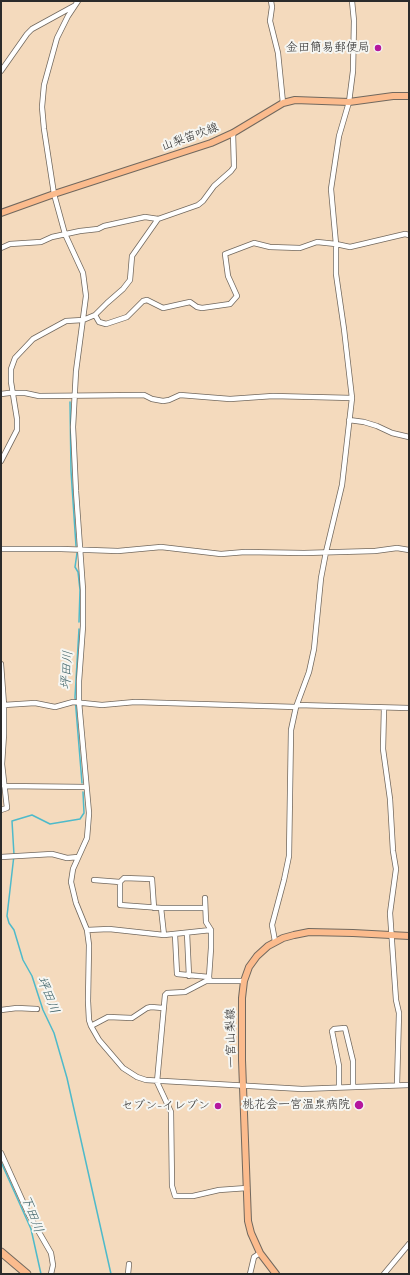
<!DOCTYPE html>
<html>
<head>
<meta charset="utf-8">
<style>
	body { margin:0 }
	#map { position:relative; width:410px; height:1275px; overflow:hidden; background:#f4dabd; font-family:"Comic Neue",sans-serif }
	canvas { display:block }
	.frame { position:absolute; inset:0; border:2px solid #2b2b2b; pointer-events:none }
</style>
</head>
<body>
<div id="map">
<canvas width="410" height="1275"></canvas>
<div class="frame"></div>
</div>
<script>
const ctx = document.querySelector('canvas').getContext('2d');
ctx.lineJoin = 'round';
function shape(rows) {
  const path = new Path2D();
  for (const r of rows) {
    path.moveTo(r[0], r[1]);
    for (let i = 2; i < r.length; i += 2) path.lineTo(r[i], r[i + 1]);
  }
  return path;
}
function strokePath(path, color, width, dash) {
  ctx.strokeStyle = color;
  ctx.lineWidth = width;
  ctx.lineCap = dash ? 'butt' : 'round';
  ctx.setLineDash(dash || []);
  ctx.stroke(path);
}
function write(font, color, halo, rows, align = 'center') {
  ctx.font = font + ' "Comic Neue","Klee One",sans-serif';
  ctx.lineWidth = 4;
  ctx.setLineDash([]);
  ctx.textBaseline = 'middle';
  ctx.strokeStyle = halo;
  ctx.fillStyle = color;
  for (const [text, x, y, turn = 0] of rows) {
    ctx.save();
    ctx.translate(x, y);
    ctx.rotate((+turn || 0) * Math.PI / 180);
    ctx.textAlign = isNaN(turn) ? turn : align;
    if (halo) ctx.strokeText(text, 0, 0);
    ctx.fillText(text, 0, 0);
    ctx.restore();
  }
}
strokePath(shape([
	[70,402,71,471,76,546],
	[77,553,75,567,78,572,80,590,79,622],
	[79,629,75,697,82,783],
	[83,792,84,813,80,819,50,824,32,815,12,821,14,855,7,916,9,923,14,930,23,960,32,976,43,1010,54,1033,67,1078,111,1274],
	[1,1162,31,1229,41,1274]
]), '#4ebaca', 1.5);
const minor = shape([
	[78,1,68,16,57,38,44,85,42,107,44,129,54,194,65,234,83,273,86,296,76,371,73,427,76,491,83,590,83,626,79,681,79,702,89,813,88,826,87,838,73,869,71,882,76,903,87,930,89,945,88,1001,89,1020,91,1026,99,1040,123,1068,137,1077,146,1080,302,1089,409,1085],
	[271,1,272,7,270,21,278,53,283,103],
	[1,71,27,34,32,29,74,6],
	[1,248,10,244,41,242,52,237,80,231,98,229,104,226,145,217,158,219,198,205,203,201,214,186,231,171,234,167,233,133],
	[95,315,99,322,106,324,127,317,143,301,147,300,163,308,190,302,197,307,202,308,230,304,237,296,228,276,225,254,254,243,270,247,300,248,317,242,336,244,350,247,405,234,409,235],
	[1,394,9,393,25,393,39,396,144,395,152,399,163,401,169,400,180,395,230,399,273,396,352,398],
	[349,420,364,422,377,426,392,433,409,437],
	[1,461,17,430,17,419,11,382,11,369,15,358,33,339,66,321,83,320,95,315,107,303,123,289,130,280,132,256,158,219],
	[1,549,61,549,118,551,161,547,221,554,245,552,304,553,375,551,397,548,409,550],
	[1,664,4,705,4,734,2,764,7,808,1,810],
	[4,705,35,703,55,707,73,702,102,705,135,702,296,707],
	[297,705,409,708],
	[384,708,383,749,390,799,393,851,396,869,390,913,396,1000,399,1013,397,1085],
	[4,786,86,787],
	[1,857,52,854,67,858,78,857],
	[94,880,120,882,124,878,152,879,154,908],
	[120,882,120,905,161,908,205,908],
	[205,898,206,922,211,930,211,948,209,977],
	[161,908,164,935],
	[87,930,109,929,164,935,211,930],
	[187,933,189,976],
	[175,935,177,974,209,977,210,981,244,981],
	[275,941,272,925,284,880,289,856,291,730,296,707,309,672,314,649,321,578,326,552,342,485,352,398,344,329,336,274,336,244,331,189,339,136,349,102,353,71,354,21,352,1],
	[210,981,206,981,185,992,167,993,165,995,157,1082,171,1112,172,1186,175,1196,193,1196,219,1190,247,1188],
	[1,1010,17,1008,37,1009],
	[91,1026,108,1017,132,1018,147,1008,151,1007,163,1008],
	[339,1087,339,1066,332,1031,334,1029,345,1028,353,1061,353,1087],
	[1,1153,29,1215,51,1253,53,1265,51,1274],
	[128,1274,129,1264],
	[250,1274,254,1257,260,1253],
	[384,1274,409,1244]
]);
const major = shape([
	[1,213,54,194,211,143,233,133,283,103,295,100,349,102,393,96,409,96],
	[276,1274,260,1253,251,1233,248,1221,242,1060,242,998,244,981,249,967,257,956,268,946,283,938,294,935,309,932,353,933,409,936]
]);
const highway = shape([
	[1,1252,27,1274]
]);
strokePath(minor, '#71685e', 6);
strokePath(major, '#71685e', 8);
strokePath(highway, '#71685e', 9);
strokePath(minor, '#fff', 4.5);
strokePath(major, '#fbbb8d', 6);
strokePath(highway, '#fbbb8d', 7);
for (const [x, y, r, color] of [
	[378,48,4,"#b5179e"],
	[359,1105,5,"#b5179e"],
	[218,1106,4,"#b5179e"]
]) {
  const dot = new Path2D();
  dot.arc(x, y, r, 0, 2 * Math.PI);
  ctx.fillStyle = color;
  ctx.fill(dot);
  strokePath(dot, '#f6f6f2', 1.5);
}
write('12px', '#2b2b2b', '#f6f6f2', [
	["金田簡易郵便局",370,48],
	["桃花会一宮温泉病院",350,1105],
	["セブン-イレブン",210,1106]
], 'right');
write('12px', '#2b2b2b', '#f6f6f2', [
	["山梨笛吹線",190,137,-20],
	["一宮山梨線",231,1038,-91]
]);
write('italic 13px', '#375d63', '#f6f6f2', [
	["坪田川",67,670,-86],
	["坪田川",48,995,68],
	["下田川",32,1214,69]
]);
</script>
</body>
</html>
